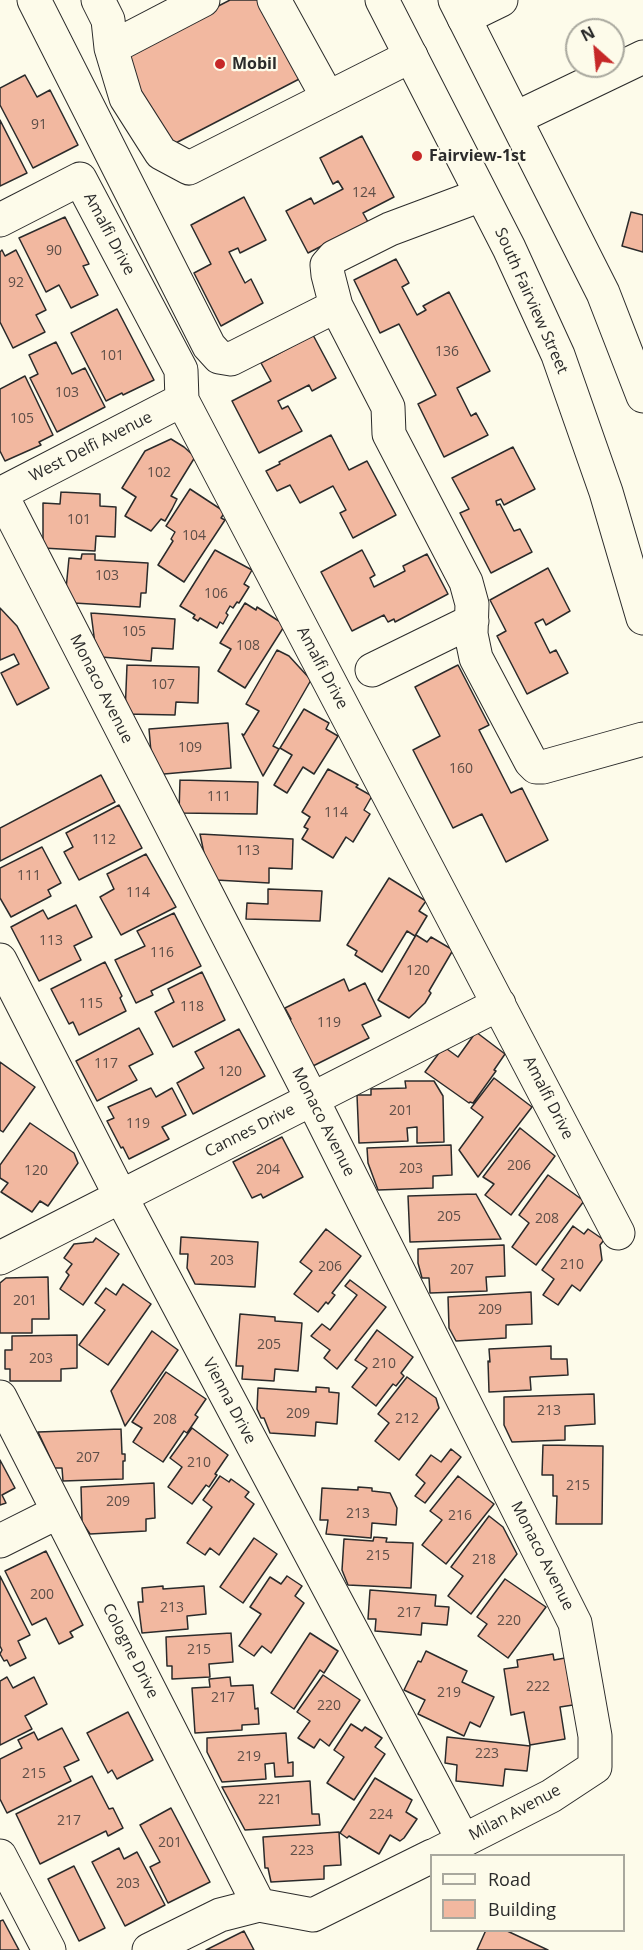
<!DOCTYPE html>
<html>
<head>
<meta charset="utf-8">
<style>
	body { margin:0 }
	#map { position:relative; width:643px; height:1950px; overflow:hidden; background:#fdfbea; font-family:"Open Sans",sans-serif }
	canvas { display:block }
	.legend { position:absolute; left:430px; top:1854px; width:195px; height:78px; box-sizing:border-box; background:#fdfbea; border:2px solid #a9a89e; margin:0; padding:8px 10px; list-style:none; font-size:18px; color:#2b2b2b }
	.legend li { display:flex; align-items:center; gap:12px; height:30px }
	.legend b { width:30px; border:2px solid #a9a89e }
	.north { position:absolute; left:565px; top:18px; width:60px; height:60px; box-sizing:border-box; background:#fdfbea; border:2px solid #a9a89e; border-radius:50%; rotate:333deg; font-size:16px; font-weight:700; line-height:24px; text-align:center; color:#2b2b2b }
	.north::after { content:''; display:block; margin:auto; width:21px; height:27px; background:#c62828; clip-path:polygon(50% 0,100% 100%,50% 72%,0 100%) }
</style>
</head>
<body>
<div id="map">
<canvas width="643" height="1950"></canvas>
<ul class="legend">
<li><b style="height:8px;background:#fdfbea"></b>Road</li>
<li><b style="height:16px;background:#f2b8a0"></b>Building</li>
</ul>
<div class="north">N</div>
</div>
<script>
const ctx = document.querySelector('canvas').getContext('2d');
ctx.lineJoin = 'round';
function fillPath(path, color) {
  ctx.fillStyle = color;
  ctx.fill(path, 'evenodd');
}
function shape(rows) {
  const path = new Path2D();
  for (const r of rows) {
    path.moveTo(r[0], r[1]);
    for (let i = 2; i < r.length; i += 2) path.lineTo(r[i], r[i + 1]);
  }
  return path;
}
function strokePath(path, color, width, dash) {
  ctx.strokeStyle = color;
  ctx.lineWidth = width;
  ctx.lineCap = dash ? 'butt' : 'round';
  ctx.setLineDash(dash || []);
  ctx.stroke(path);
}
function write(font, color, halo, rows, align = 'center') {
  ctx.font = font + ' "Open Sans",sans-serif';
  ctx.lineWidth = 4.5;
  ctx.setLineDash([]);
  ctx.textBaseline = 'middle';
  ctx.strokeStyle = halo;
  ctx.fillStyle = color;
  for (const [text, x, y, turn = 0] of rows) {
    ctx.save();
    ctx.translate(x, y);
    ctx.rotate((+turn || 0) * Math.PI / 180);
    ctx.textAlign = isNaN(turn) ? turn : align;
    if (halo) ctx.strokeText(text, 0, 0);
    ctx.fillText(text, 0, 0);
    ctx.restore();
  }
}
const building = shape([
	[230,0,266,0,305,76,168,147,121,56,230,0],
	[25,75,37,97,50,90,78,145,33,168,0,105,0,88,25,75],
	[0,120,27,173,0,186,0,120],
	[362,136,394,197,363,213,368,222,308,253,286,211,311,198,314,204,343,189,338,181,333,184,320,158,362,136],
	[244,197,266,240,240,253,238,248,229,252,245,283,251,279,263,303,221,326,194,273,211,264,191,225,244,197],
	[631,212,643,215,643,252,622,246,631,212],
	[65,217,89,264,83,266,98,295,71,308,59,285,46,292,19,238,65,217],
	[2,250,5,256,16,250,46,310,36,315,45,332,13,348,0,322,0,252,2,250],
	[396,259,409,283,402,287,417,315,426,310,423,306,449,292,490,371,457,388,471,416,476,413,488,435,444,457,418,404,436,395,399,324,380,333,354,280,396,259],
	[117,309,154,380,123,395,122,393,106,401,71,333,117,309],
	[313,335,336,378,312,391,309,385,278,401,282,409,288,406,302,431,259,453,232,401,271,381,261,363,313,335],
	[56,342,72,374,85,368,105,407,57,432,30,378,38,374,29,355,56,342],
	[25,376,53,435,39,442,41,445,5,461,0,451,0,389,25,376],
	[331,435,349,470,367,461,396,515,353,538,340,513,346,510,333,486,300,503,290,485,277,491,266,471,280,464,279,462,331,435],
	[171,439,184,447,195,457,171,496,177,499,172,509,165,521,161,519,151,531,125,516,136,497,122,488,145,451,171,439],
	[513,447,535,489,504,505,501,499,496,501,497,505,500,504,514,531,520,529,532,552,491,573,460,513,469,509,452,478,513,447],
	[190,489,225,512,221,518,225,520,184,582,158,565,173,541,171,539,175,532,166,526,190,489],
	[61,492,100,494,100,506,116,507,115,537,96,536,95,551,43,548,43,503,60,504,61,492],
	[215,550,252,570,244,584,249,587,239,603,237,602,233,608,230,606,226,613,228,615,223,624,220,622,217,628,200,618,198,621,193,618,195,615,180,606,215,550],
	[362,550,375,575,370,578,374,587,405,571,403,566,427,554,448,594,395,622,394,619,388,622,384,615,352,631,321,572,362,550],
	[82,554,95,554,95,560,148,563,146,593,141,593,140,607,74,603,66,589,69,558,81,559,82,554],
	[548,568,570,611,546,625,543,619,535,623,550,653,556,650,568,673,527,694,497,636,506,631,490,600,548,568],
	[245,603,256,610,257,607,285,625,245,688,218,671,231,649,220,643,245,603],
	[0,608,17,626,49,688,17,705,1,673,19,664,14,654,0,660,0,608],
	[91,613,175,619,173,649,152,648,151,661,101,657,95,644,91,613],
	[277,650,289,656,311,680,273,746,279,749,263,776,242,734,244,735,259,711,246,704,277,650],
	[127,665,199,667,198,703,176,702,175,715,125,714,127,665],
	[458,665,489,725,479,730,511,793,522,788,548,840,506,862,482,814,453,828,413,750,440,736,415,687,458,665],
	[304,709,329,723,326,729,338,736,314,774,303,767,287,793,274,785,292,755,280,748,304,709],
	[228,723,231,768,153,775,149,729,228,723],
	[328,769,358,785,356,787,372,796,364,810,370,814,353,842,346,837,333,858,302,839,308,829,304,827,310,817,302,812,328,769],
	[101,775,115,802,0,861,0,828,101,775],
	[180,780,258,782,257,814,179,813,180,780],
	[119,805,142,848,79,880,64,852,73,847,66,833,119,805],
	[200,834,293,839,292,869,269,868,269,883,216,880,206,863,200,834],
	[42,847,61,883,48,890,51,896,11,917,0,898,0,868,42,847],
	[146,854,176,907,121,935,100,897,114,889,107,874,146,854],
	[389,878,426,901,419,911,427,916,415,936,407,931,382,972,355,955,357,951,347,945,389,878],
	[268,889,322,891,320,921,246,919,247,903,268,904,268,889],
	[76,905,92,937,74,946,81,960,39,981,11,927,43,910,48,919,76,905],
	[174,913,201,966,151,991,153,995,136,1003,115,960,145,946,137,931,174,913],
	[416,935,427,942,431,937,453,950,429,991,431,993,425,1003,409,1018,378,1000,416,935],
	[105,962,122,996,120,998,126,1011,79,1035,73,1022,69,1024,51,989,105,962],
	[202,972,225,1020,173,1047,155,1012,174,1002,168,989,202,972],
	[344,979,349,991,365,983,381,1016,362,1025,369,1038,313,1066,288,1020,291,1019,285,1008,344,979],
	[139,1028,153,1054,129,1066,137,1080,97,1101,76,1061,139,1028],
	[239,1029,265,1076,193,1114,177,1083,204,1068,195,1052,239,1029],
	[476,1032,505,1054,494,1070,496,1071,473,1103,470,1102,469,1103,425,1072,439,1053,447,1049,458,1057,476,1032],
	[0,1062,35,1087,3,1132,0,1130,0,1062],
	[494,1078,532,1107,478,1177,459,1150,483,1117,471,1108,494,1078],
	[405,1081,434,1081,443,1096,444,1142,417,1143,417,1127,407,1128,408,1141,359,1143,357,1095,371,1095,371,1089,406,1088,405,1081],
	[151,1088,156,1097,172,1088,186,1115,162,1127,169,1139,129,1159,123,1147,121,1148,107,1121,114,1118,108,1107,151,1088],
	[30,1123,74,1153,78,1163,48,1206,40,1201,32,1212,1,1192,8,1183,0,1178,0,1165,30,1123],
	[520,1128,555,1156,511,1215,485,1195,494,1184,483,1177,520,1128],
	[282,1137,303,1177,263,1198,261,1194,252,1198,233,1162,282,1137],
	[451,1145,452,1175,433,1176,433,1188,378,1190,368,1163,367,1148,451,1145],
	[548,1175,584,1201,536,1265,512,1247,529,1223,519,1215,548,1175],
	[476,1194,501,1239,410,1242,408,1196,476,1194],
	[573,1226,584,1234,588,1229,604,1240,600,1245,602,1260,580,1291,572,1285,558,1305,543,1295,554,1279,542,1270,573,1226],
	[326,1229,361,1256,332,1293,335,1295,328,1304,326,1302,318,1312,294,1294,312,1271,300,1262,326,1229],
	[181,1237,258,1242,255,1287,195,1284,187,1268,188,1254,180,1254,181,1237],
	[96,1238,119,1254,83,1305,60,1289,69,1275,66,1272,72,1264,64,1258,74,1244,93,1242,96,1238],
	[504,1245,505,1276,486,1277,487,1291,430,1293,429,1278,422,1278,418,1263,418,1249,504,1245],
	[48,1277,49,1319,32,1319,32,1333,0,1333,0,1283,6,1278,48,1277],
	[350,1280,386,1307,337,1369,324,1358,330,1350,311,1336,322,1324,330,1330,357,1295,345,1286,350,1280],
	[123,1284,151,1304,108,1365,79,1345,105,1310,95,1303,106,1288,116,1295,123,1284],
	[531,1292,532,1324,506,1325,506,1338,456,1341,449,1328,448,1297,531,1292],
	[240,1314,275,1317,275,1321,302,1323,298,1371,275,1369,274,1381,242,1379,243,1366,236,1366,240,1314],
	[377,1330,413,1357,401,1373,404,1376,396,1386,393,1384,376,1406,352,1387,367,1368,355,1360,377,1330],
	[152,1331,178,1350,125,1426,111,1391,152,1331],
	[77,1335,77,1368,61,1369,61,1381,10,1381,10,1369,5,1369,5,1350,12,1350,12,1336,77,1335],
	[551,1346,551,1359,567,1359,568,1375,530,1377,531,1390,489,1392,488,1361,490,1362,489,1349,551,1346],
	[166,1372,206,1399,195,1415,198,1417,187,1433,184,1431,163,1462,133,1442,142,1428,132,1422,166,1372],
	[407,1377,436,1398,439,1408,399,1460,375,1441,389,1423,378,1414,407,1377],
	[316,1387,329,1388,329,1392,339,1393,337,1424,316,1422,315,1436,270,1433,264,1418,261,1418,257,1409,258,1388,316,1392,316,1387],
	[594,1394,595,1424,565,1426,565,1440,512,1442,504,1425,504,1397,594,1394],
	[192,1428,228,1455,215,1474,217,1475,209,1487,206,1485,192,1504,168,1487,182,1467,170,1458,192,1428],
	[121,1429,122,1454,125,1454,125,1461,123,1461,123,1479,63,1481,62,1468,55,1468,38,1432,121,1429],
	[543,1445,603,1446,602,1524,556,1524,557,1496,553,1496,553,1475,542,1475,543,1445],
	[451,1449,461,1457,425,1503,415,1496,425,1483,416,1475,431,1455,441,1462,451,1449],
	[0,1460,15,1488,2,1495,6,1503,0,1505,0,1460],
	[220,1476,229,1482,231,1479,249,1492,245,1497,254,1504,219,1555,210,1548,205,1555,187,1543,212,1507,203,1500,220,1476],
	[458,1476,494,1504,446,1564,422,1545,442,1520,430,1511,458,1476],
	[154,1483,155,1518,146,1519,146,1531,90,1534,82,1522,81,1487,154,1483],
	[358,1487,372,1488,372,1491,390,1493,397,1508,396,1525,372,1523,371,1538,326,1534,328,1520,320,1520,322,1488,358,1490,358,1487],
	[489,1516,503,1527,517,1554,471,1614,448,1596,463,1576,451,1567,489,1516],
	[374,1537,387,1538,386,1542,413,1543,411,1588,348,1585,342,1570,344,1539,373,1541,374,1537],
	[254,1538,277,1554,243,1603,220,1587,254,1538],
	[46,1551,83,1625,70,1632,73,1637,59,1644,46,1618,32,1625,5,1571,46,1551],
	[0,1576,30,1635,18,1641,26,1658,10,1666,7,1660,4,1661,0,1654,2,1650,0,1646,0,1576],
	[287,1576,302,1586,295,1596,304,1603,271,1653,262,1646,254,1656,239,1646,261,1614,250,1607,270,1577,281,1584,287,1576],
	[505,1579,546,1607,508,1658,478,1636,487,1624,477,1617,505,1579],
	[163,1586,163,1589,204,1586,206,1614,187,1616,188,1629,142,1633,138,1602,143,1602,142,1588,163,1586],
	[370,1590,436,1595,435,1606,449,1607,447,1625,422,1623,421,1635,375,1631,376,1619,368,1619,370,1590],
	[231,1633,233,1662,209,1664,210,1677,172,1679,172,1666,167,1666,166,1637,231,1633],
	[310,1633,338,1651,324,1673,320,1670,294,1709,271,1693,310,1633],
	[426,1651,467,1671,462,1682,494,1697,480,1727,470,1722,464,1736,418,1714,425,1700,404,1690,418,1661,421,1662,426,1651],
	[553,1654,554,1660,565,1658,573,1705,560,1707,565,1739,530,1745,524,1712,511,1715,504,1669,518,1667,517,1660,553,1654],
	[323,1675,360,1700,329,1746,320,1739,314,1748,298,1738,310,1721,297,1712,323,1675],
	[7,1677,13,1688,34,1677,47,1704,25,1716,32,1729,0,1745,0,1681,7,1677],
	[230,1677,231,1686,253,1685,255,1709,258,1708,259,1724,242,1725,242,1730,195,1733,192,1688,210,1687,209,1679,230,1677],
	[128,1712,153,1760,117,1779,112,1770,108,1773,87,1733,128,1712],
	[351,1724,362,1731,365,1727,382,1738,375,1747,385,1754,354,1800,327,1783,344,1757,334,1750,351,1724],
	[62,1728,79,1760,64,1767,71,1781,7,1813,0,1799,0,1759,22,1748,18,1740,34,1732,38,1740,62,1728],
	[286,1733,288,1763,293,1762,293,1776,275,1777,274,1763,265,1764,266,1779,222,1782,207,1752,207,1738,286,1733],
	[447,1737,530,1746,527,1771,505,1769,503,1786,456,1781,457,1765,445,1763,447,1737],
	[92,1776,109,1809,113,1808,123,1828,108,1836,106,1831,40,1864,16,1814,92,1776],
	[375,1778,412,1800,406,1812,417,1819,404,1838,400,1841,390,1835,379,1854,349,1836,347,1838,340,1833,375,1778],
	[310,1781,312,1814,319,1814,320,1825,245,1830,222,1787,310,1781],
	[171,1808,210,1882,168,1903,150,1867,160,1862,140,1825,171,1808],
	[339,1832,341,1865,324,1866,324,1879,271,1882,268,1868,265,1868,263,1837,339,1832],
	[119,1848,124,1859,137,1852,165,1905,125,1926,92,1862,119,1848],
	[74,1866,105,1928,79,1941,48,1879,74,1866],
	[3,1920,19,1950,0,1950,0,1921,3,1920],
	[486,1930,505,1930,548,1950,477,1950,486,1930],
	[244,1931,254,1950,206,1950,244,1931]
]);
fillPath(building, '#f2b8a0');
strokePath(building, '#2b2b2b', 1.5);
const minor = shape([
	[34,0,209,346,219,357,231,359,336,306],
	[98,0,108,20,111,48,126,98,161,153,189,168,411,56],
	[274,0,328,98],
	[464,18,501,0],
	[111,48,203,0],
	[516,118,643,57],
	[481,195,390,229,334,257,327,265,328,275,336,306,388,407,389,434,466,582,472,604,471,634,476,658,531,762,536,767,543,767,643,739],
	[0,220,80,179,181,370,182,400,618,1233],
	[0,494,182,400],
	[1,494,312,1099,575,1623,595,1736,595,1767,551,1796,433,1856],
	[372,670,472,621],
	[0,960,121,1197,463,1840],
	[0,1258,499,1004],
	[0,1397,259,1905],
	[0,1541,58,1512],
	[0,1856,49,1950],
	[149,1950,220,1915,259,1905,313,1915,432,1856]
]);
const major = shape([
	[382,0,509,248,558,355,606,492,643,618],
	[455,0,603,293,643,396]
]);
strokePath(minor, '#2b2b2b', 35);
strokePath(major, '#2b2b2b', 35);
strokePath(minor, '#fdfbea', 33);
strokePath(major, '#fdfbea', 33);
for (const [x, y, r, color] of [
	[220,64,6,"#c62828"],
	[417,156,6,"#c62828"]
]) {
  const dot = new Path2D();
  dot.arc(x, y, r, 0, 2 * Math.PI);
  ctx.fillStyle = color;
  ctx.fill(dot);
  strokePath(dot, '#fdfbea', 2);
}
write('14px', '#5d4e48', null, [
	["91",39,125],
	["124",364,193],
	["90",54,251],
	["92",16,283],
	["136",447,352],
	["101",112,356],
	["103",67,393],
	["105",22,419],
	["102",159,473],
	["101",79,520],
	["104",194,536],
	["103",107,576],
	["106",216,594],
	["105",134,632],
	["108",248,646],
	["107",163,685],
	["109",190,748],
	["160",461,769],
	["111",219,797],
	["114",336,813],
	["112",104,840],
	["113",248,851],
	["111",29,876],
	["114",138,893],
	["113",51,941],
	["116",162,953],
	["120",418,971],
	["115",91,1004],
	["118",192,1007],
	["119",329,1023],
	["117",106,1064],
	["120",230,1072],
	["201",401,1111],
	["119",138,1124],
	["206",519,1166],
	["203",411,1169],
	["204",268,1170],
	["120",36,1171],
	["205",449,1217],
	["208",547,1219],
	["203",222,1261],
	["210",572,1265],
	["206",330,1267],
	["207",462,1270],
	["201",25,1301],
	["209",490,1310],
	["205",269,1345],
	["203",41,1359],
	["210",384,1364],
	["213",549,1411],
	["209",298,1414],
	["212",407,1419],
	["208",165,1420],
	["207",88,1458],
	["210",199,1463],
	["215",578,1486],
	["209",118,1502],
	["213",358,1514],
	["216",460,1516],
	["215",378,1556],
	["218",484,1560],
	["200",42,1595],
	["213",172,1608],
	["217",409,1613],
	["220",509,1621],
	["215",199,1650],
	["222",538,1687],
	["219",449,1693],
	["217",223,1698],
	["220",329,1706],
	["223",487,1754],
	["219",249,1757],
	["215",34,1774],
	["221",270,1800],
	["224",381,1815],
	["217",69,1821],
	["201",170,1843],
	["223",302,1851],
	["203",128,1884]
]);
write('bold 16px', '#2b2b2b', '#fdfbea', [
	["Mobil",232,64],
	["Fairview-1st",429,156]
], 'left');
write('16px', '#2b2b2b', '#fdfbea', [
	["Amalfi Drive",109,234,62],
	["South Fairview Street",531,301,66],
	["West Delfi Avenue",91,447,-27],
	["Amalfi Drive",322,668,62],
	["Monaco Avenue",101,689,63],
	["Amalfi Drive",548,1098,63],
	["Monaco Avenue",323,1122,63],
	["Cannes Drive",250,1131,-27],
	["Vienna Drive",229,1401,62],
	["Monaco Avenue",542,1556,63],
	["Cologne Drive",130,1651,63],
	["Milan Avenue",515,1813,-28]
]);
</script>
</body>
</html>
